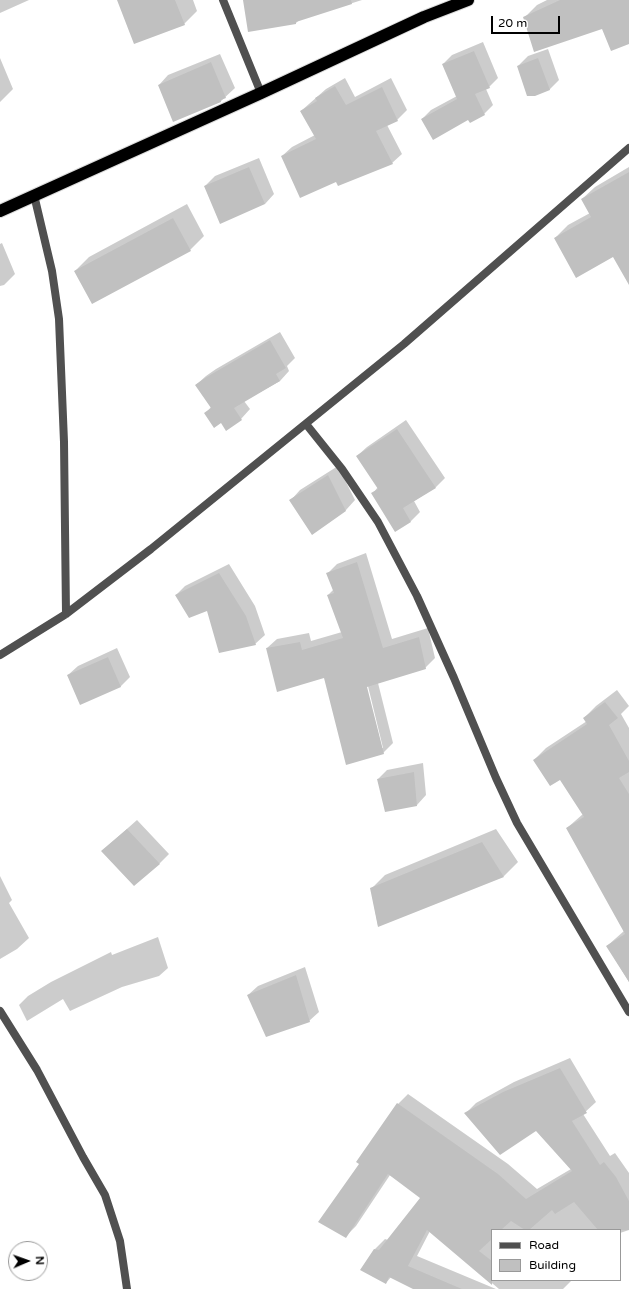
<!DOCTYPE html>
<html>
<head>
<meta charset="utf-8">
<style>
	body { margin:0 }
	#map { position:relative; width:629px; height:1289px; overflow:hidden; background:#fff; font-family:"Varela Round",sans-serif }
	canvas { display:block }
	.legend { position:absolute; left:491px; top:1229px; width:130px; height:52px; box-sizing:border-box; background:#fff; border:1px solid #999; margin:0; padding:5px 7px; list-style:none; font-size:12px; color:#000 }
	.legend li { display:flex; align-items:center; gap:8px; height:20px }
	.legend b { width:20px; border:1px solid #999 }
	.north { position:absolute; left:8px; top:1241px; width:40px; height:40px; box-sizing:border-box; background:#fff; border:1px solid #999; border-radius:50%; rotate:88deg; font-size:11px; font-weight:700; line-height:16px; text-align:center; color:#000 }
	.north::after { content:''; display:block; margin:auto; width:14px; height:18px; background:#000; clip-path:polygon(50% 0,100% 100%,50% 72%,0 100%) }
	.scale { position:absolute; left:491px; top:16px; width:69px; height:18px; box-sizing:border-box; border:2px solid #000; border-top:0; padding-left:5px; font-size:12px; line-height:14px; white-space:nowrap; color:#000; -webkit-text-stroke:3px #fff; paint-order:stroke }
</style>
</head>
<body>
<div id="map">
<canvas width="629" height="1289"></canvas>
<ul class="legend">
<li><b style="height:5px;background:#505050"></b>Road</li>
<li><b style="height:11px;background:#c0c0c0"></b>Building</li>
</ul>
<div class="north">N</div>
<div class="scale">20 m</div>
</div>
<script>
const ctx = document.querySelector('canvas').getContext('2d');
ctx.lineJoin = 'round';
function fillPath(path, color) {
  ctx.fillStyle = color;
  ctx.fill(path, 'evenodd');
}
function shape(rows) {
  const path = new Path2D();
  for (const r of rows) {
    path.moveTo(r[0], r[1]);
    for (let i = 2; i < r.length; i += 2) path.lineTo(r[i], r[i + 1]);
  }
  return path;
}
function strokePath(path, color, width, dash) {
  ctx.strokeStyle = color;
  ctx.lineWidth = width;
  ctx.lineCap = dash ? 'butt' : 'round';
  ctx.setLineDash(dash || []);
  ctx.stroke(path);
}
fillPath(shape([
	[0,0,29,0,0,13],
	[118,0,193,0,197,11,184,24],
	[244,0,362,0,299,20,296,23],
	[547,0,629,0,629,43,603,28,524,18,537,5],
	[483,42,498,78,489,87,486,89,493,105,484,114,469,119,422,119,431,110,457,96,443,64,452,55],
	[548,49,559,80,549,90,518,66,528,56],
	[220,54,235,88,221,101,159,85,168,75],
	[0,58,13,89,0,102],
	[345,78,355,97,391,78,407,110,397,120,387,125,402,154,392,163,337,180,282,156,292,147,315,135,301,111,326,89],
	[259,158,274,194,265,204,205,186,215,176],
	[629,167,629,258,614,256,555,238,568,225,590,213,582,199,595,187],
	[187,204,204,236,190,250,75,271,89,257],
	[2,243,15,274,4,285,0,286,0,244],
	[280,332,295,358,287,366,289,371,280,381,244,401,250,409,241,419,221,422,206,413,211,407,196,385,206,376,216,369],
	[406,420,445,478,436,487,414,501,420,512,411,521,395,531,373,493,378,487,357,456,367,447],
	[338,466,355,500,346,510,312,534,291,500,300,490],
	[366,553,392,639,428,628,435,658,425,668,378,683,393,743,383,753,325,677,267,648,277,639,309,633,311,641,342,632,328,595,334,589,328,573,337,564],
	[365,682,367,682,383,748,381,748],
	[229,564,255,606,265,635,255,644,208,610,176,595,185,586],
	[117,648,130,677,120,687,68,675,78,666],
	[617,690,629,706,621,714,629,728,629,982,607,946,624,931,567,828,583,814,561,778,534,760,546,748,587,721,584,718,596,706],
	[423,763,426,795,417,805,378,779,387,770],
	[137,820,169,854,159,864,102,851],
	[496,829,518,862,504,876,378,926,371,889,385,875],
	[0,876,12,900,9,903,29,938,17,949,0,959],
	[158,937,168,968,159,976,122,987,70,1011,63,999,27,1021,19,1005,28,996,51,982,111,952,112,955],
	[305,967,319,1012,309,1021,248,995,258,986],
	[570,1058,596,1102,583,1114,610,1156,615,1153,629,1173,629,1230,620,1233,620,1230,492,1230,492,1280,572,1280,563,1289,499,1289,430,1231,417,1256,496,1289,415,1289,391,1277,386,1283,375,1249,385,1239,388,1240,422,1198,390,1175,356,1226,346,1236,360,1164,398,1104,408,1094,508,1164,537,1189,571,1169,536,1130,466,1113,476,1103,514,1082]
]), '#0003');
fillPath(shape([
	[117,0,175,0,185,25,134,44],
	[243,0,351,0,352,4,296,22,296,24,248,32],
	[560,0,629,0,629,44,611,51,602,29,534,52,523,17],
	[474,51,490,88,475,94,485,115,470,123,468,120,433,140,421,119,457,99,442,64],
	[538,58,550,90,535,96,527,96,517,66],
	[211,62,226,98,221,100,221,102,173,122,158,85],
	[335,86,346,105,382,87,398,121,376,131,393,164,338,186,336,182,300,198,281,156,316,139,300,111,317,101,315,98],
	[249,167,265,204,220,224,204,186],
	[629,172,629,285,613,257,576,278,554,238,591,217,581,199],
	[173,218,191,251,92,304,74,271],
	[270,340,286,368,276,374,280,381,234,408,242,420,226,431,221,423,214,428,204,413,211,408,195,385,205,378],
	[397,429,436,488,403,508,411,522,395,532,371,493,378,489,356,456],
	[328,475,346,511,312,535,289,500],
	[357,562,383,648,419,637,426,669,367,687,384,754,346,765,324,678,277,692,266,648,300,642,302,650,343,638,327,595,334,593,326,573],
	[219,573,246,616,256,645,219,653,207,611,189,618,175,595],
	[108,657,121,687,80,705,67,675],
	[605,702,618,718,609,725,629,761,629,772,619,778,629,794,629,982,606,946,625,934,566,828,584,817,560,780,550,786,533,760,587,724,583,718],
	[414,772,417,806,385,812,377,779],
	[127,829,160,864,134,886,101,851],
	[482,842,504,877,378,927,370,888],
	[296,975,310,1022,266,1037,247,995],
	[560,1068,587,1113,572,1121,600,1165,604,1162,616,1177,629,1201,629,1230,598,1230,574,1202,555,1214,552,1210,529,1230,525,1230,511,1221,501,1230,492,1230,492,1239,479,1251,492,1261,492,1285,427,1230,408,1266,462,1289,413,1289,389,1277,386,1284,360,1270,374,1249,379,1250,420,1198,388,1174,346,1238,318,1222,359,1164,356,1162,397,1103,498,1174,526,1199,572,1171,536,1131,500,1155,464,1113,503,1092]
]), '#c0c0c0');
const highway = shape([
	[0,211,261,93,424,17,468,0]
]);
strokePath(highway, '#dbdbdb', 14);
strokePath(shape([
	[223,0,261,93],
	[34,195,52,271,59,319,64,442,66,614],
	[306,424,342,469,378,522,417,596,454,678,496,778,517,823,629,1012],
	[0,655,66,614,151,549,404,344,629,148],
	[0,1011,37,1070,83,1157,105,1195,120,1241,127,1289]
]), '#505050', 8);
strokePath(highway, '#000', 12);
</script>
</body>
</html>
